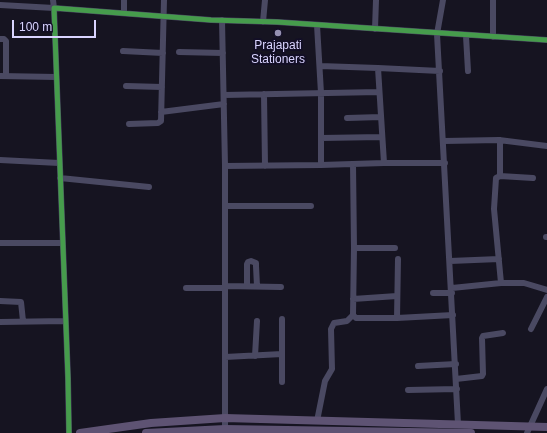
<!DOCTYPE html>
<html>
<head>
<meta charset="utf-8">
<style>
	body { margin:0 }
	#map { position:relative; width:547px; height:433px; overflow:hidden; background:#161421; font-family:Helvetica,sans-serif }
	canvas { display:block }
	.scale { position:absolute; left:12px; top:20px; width:84px; height:18px; box-sizing:border-box; border:2px solid #d9d4ff; border-top:0; padding-left:5px; font-size:12px; line-height:14px; white-space:nowrap; color:#d9d4ff; -webkit-text-stroke:3px #130f26; paint-order:stroke }
</style>
</head>
<body>
<div id="map">
<canvas width="547" height="433"></canvas>
<div class="scale">100 m</div>
</div>
<script>
const ctx = document.querySelector('canvas').getContext('2d');
ctx.lineJoin = 'round';
function shape(rows) {
  const path = new Path2D();
  for (const r of rows) {
    path.moveTo(r[0], r[1]);
    for (let i = 2; i < r.length; i += 2) path.lineTo(r[i], r[i + 1]);
  }
  return path;
}
function strokePath(path, color, width, dash) {
  ctx.strokeStyle = color;
  ctx.lineWidth = width;
  ctx.lineCap = dash ? 'butt' : 'round';
  ctx.setLineDash(dash || []);
  ctx.stroke(path);
}
function write(font, color, halo, rows, align = 'center') {
  ctx.font = font + ' Helvetica,sans-serif';
  ctx.lineWidth = 4;
  ctx.setLineDash([]);
  ctx.textBaseline = 'middle';
  ctx.strokeStyle = halo;
  ctx.fillStyle = color;
  for (const [text, x, y, turn = 0] of rows) {
    ctx.save();
    ctx.translate(x, y);
    ctx.rotate((+turn || 0) * Math.PI / 180);
    ctx.textAlign = isNaN(turn) ? turn : align;
    if (halo) ctx.strokeText(text, 0, 0);
    ctx.fillText(text, 0, 0);
    ctx.restore();
  }
}
strokePath(shape([
	[124,0,124,13],
	[443,0,437,34,458,424],
	[493,0,493,37],
	[0,5,54,8,53,0],
	[222,20,225,166,225,429],
	[263,22,265,0],
	[317,25,321,93,321,165],
	[375,29,376,0],
	[466,36,468,71],
	[0,39,4,39,6,41,6,76],
	[123,51,163,53],
	[179,52,223,53],
	[378,68,440,71],
	[0,76,56,77],
	[126,86,162,87],
	[264,94,265,166],
	[224,95,379,92],
	[161,112,224,104],
	[347,118,381,117],
	[129,124,158,123,161,121,164,0],
	[321,138,382,137],
	[444,141,499,140,547,146],
	[0,160,59,163],
	[384,163,445,163],
	[353,164,354,248,353,315,356,318,397,318],
	[225,166,321,165,384,163,378,68,320,66],
	[500,176,500,140],
	[60,178,149,187],
	[225,206,311,206],
	[546,237,547,237],
	[0,243,62,243],
	[354,248,395,248],
	[398,259,397,318,453,315],
	[450,261,499,259],
	[501,283,494,209,496,178,500,176,533,178],
	[225,286,281,287],
	[247,286,247,264,248,262,251,261,256,263,256,266,257,286],
	[186,288,225,288],
	[452,288,501,283,524,283,547,290],
	[433,293,452,293],
	[353,299,397,296],
	[0,301,21,302,23,321],
	[0,322,65,321],
	[531,329,547,297],
	[255,356,257,321],
	[225,357,282,354],
	[418,366,456,364],
	[456,379,482,376,483,374,482,338,483,336,503,333],
	[282,382,282,319],
	[408,390,457,389],
	[317,421,325,381,332,369,331,329,334,323,347,321,353,315],
	[69,433,68,378,54,8,211,20,277,22,547,40],
	[527,433,547,389]
]), '#4a4962', 6);
strokePath(shape([
	[80,433,151,423,225,418,547,427],
	[146,433,225,429,471,433]
]), '#5e5373', 8);
strokePath(shape([
	[69,433,68,378,54,8,211,20,277,22,547,40]
]), '#469c4c', 5);
for (const [x, y, r, color] of [
	[278,33,4,"#9591b1"]
]) {
  const dot = new Path2D();
  dot.arc(x, y, r, 0, 2 * Math.PI);
  ctx.fillStyle = color;
  ctx.fill(dot);
  strokePath(dot, '#130f26', 1.5);
}
write('12px', '#d9d4ff', '#130f26', [
	["Prajapati",278,46],
	["Stationers",278,60]
]);
</script>
</body>
</html>
